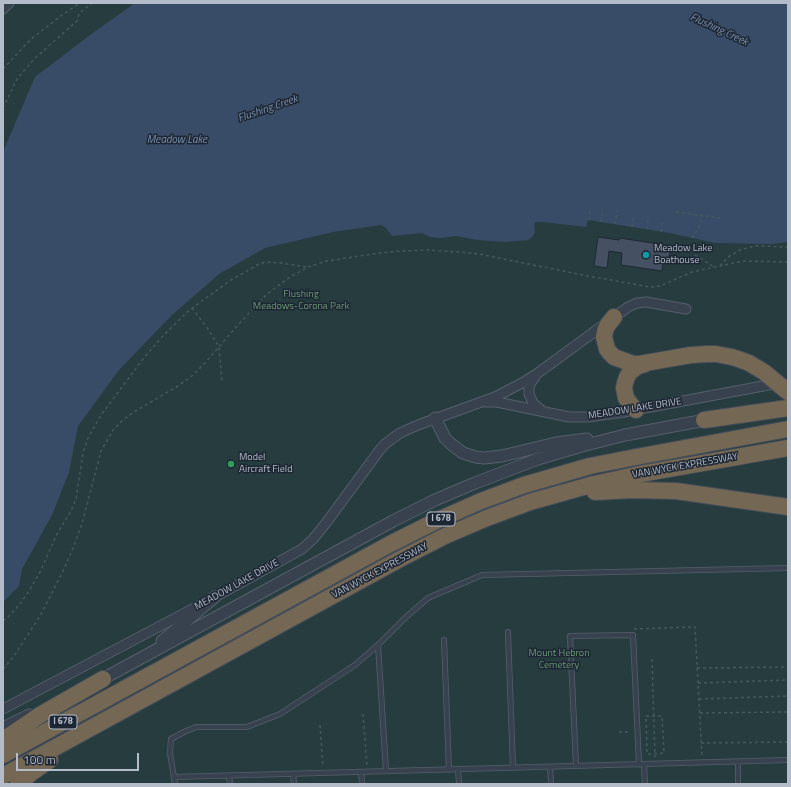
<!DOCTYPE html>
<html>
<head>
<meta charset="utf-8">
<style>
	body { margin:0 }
	#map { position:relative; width:791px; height:787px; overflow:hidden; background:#242f3e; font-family:"Titillium Web",sans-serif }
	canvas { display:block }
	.frame { position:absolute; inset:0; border:4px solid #b4bcc9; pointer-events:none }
	.scale { position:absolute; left:16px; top:753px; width:123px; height:18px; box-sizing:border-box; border:2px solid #b4bcc9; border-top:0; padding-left:5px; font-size:12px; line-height:14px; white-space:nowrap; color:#b4bcc9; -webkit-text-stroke:3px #1d2633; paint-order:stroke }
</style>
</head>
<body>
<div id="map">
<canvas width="791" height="787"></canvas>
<div class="frame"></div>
<div class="scale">100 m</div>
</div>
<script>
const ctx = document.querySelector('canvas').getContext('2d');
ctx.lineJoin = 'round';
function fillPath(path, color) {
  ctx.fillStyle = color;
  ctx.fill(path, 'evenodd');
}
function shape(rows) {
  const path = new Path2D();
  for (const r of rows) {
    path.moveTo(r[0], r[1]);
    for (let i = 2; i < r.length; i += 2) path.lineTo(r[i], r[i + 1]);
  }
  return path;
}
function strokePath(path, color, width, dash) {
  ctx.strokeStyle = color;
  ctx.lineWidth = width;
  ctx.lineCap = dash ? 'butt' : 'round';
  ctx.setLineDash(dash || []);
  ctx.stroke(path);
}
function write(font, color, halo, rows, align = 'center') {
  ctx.font = font + ' "Titillium Web",sans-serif';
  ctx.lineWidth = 3;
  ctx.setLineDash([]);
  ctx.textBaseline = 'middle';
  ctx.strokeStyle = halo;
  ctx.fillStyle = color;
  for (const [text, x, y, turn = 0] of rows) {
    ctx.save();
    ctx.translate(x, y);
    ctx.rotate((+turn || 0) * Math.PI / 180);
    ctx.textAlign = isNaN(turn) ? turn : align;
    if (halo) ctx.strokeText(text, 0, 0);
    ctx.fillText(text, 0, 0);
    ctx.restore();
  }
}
fillPath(shape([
	[3,3,788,3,788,784,3,784]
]), '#263c3f');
fillPath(shape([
	[135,3,788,3,788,242,771,244,715,243,670,233,588,220,586,227,543,222,535,222,534,228,535,232,533,236,528,240,505,242,477,240,456,236,441,238,430,237,422,233,392,236,386,228,381,225,333,232,265,248,219,274,171,316,119,370,78,426,69,472,52,515,22,569,19,586,3,602,3,152,35,77,90,35]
]), '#394c67');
const building = shape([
	[598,237,619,240,620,238,671,246,669,259,663,258,662,271,621,265,622,253,609,251,607,268,594,266,598,237]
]);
fillPath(building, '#455162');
strokePath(building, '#1f2835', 1);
const service = shape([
	[508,632,513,768],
	[444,640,449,770],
	[378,645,386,771],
	[738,762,738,784],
	[644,764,645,784],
	[576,766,570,636,633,635,639,764],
	[550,767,551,784],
	[458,769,459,784],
	[361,772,362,784],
	[293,774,294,784],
	[229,776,230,784],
	[174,777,788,760],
	[175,784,170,753,171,739,184,732,196,727,247,727,280,714,355,665,378,645,406,617,428,598,482,575,788,568]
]);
const minor = shape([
	[3,9,9,3],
	[535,377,530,384,529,388,529,394,533,403,541,410],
	[486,402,497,402,569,417,588,417,624,412,779,383],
	[3,709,215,597,302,549,313,539,326,523,379,451,385,444,400,433,418,425,495,397,522,383,538,373,628,307,637,303,646,302,686,309]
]);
const tertiary = shape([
	[435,418,445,438,451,444,463,453,476,457,484,458,502,456,556,443,587,439],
	[162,641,215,597],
	[97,682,393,521,435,500,475,483,538,459,582,446,625,435,711,419],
	[3,728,29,715]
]);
const motorway = shape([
	[614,317,607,326,605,331,604,337,607,349,610,353,614,357,633,364,639,364,691,355],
	[636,410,632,406,626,398,624,388,625,383,627,377,630,372,638,366,645,364],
	[704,420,788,408],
	[595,492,632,490,676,491,788,507],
	[3,740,40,715,103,679],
	[3,755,390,544,438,520,481,501,524,485,590,466,636,457,788,429],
	[3,776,398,560,445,536,487,518,530,502,594,484,640,474,788,448],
	[18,784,30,774,50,760]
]);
strokePath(service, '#565f6c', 6);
strokePath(minor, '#565f6c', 11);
strokePath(tertiary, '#565f6c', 13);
strokePath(motorway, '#434c59', 18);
strokePath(shape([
	[3,69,31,39,62,15,80,3],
	[3,108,17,79,35,58,77,21,79,14,84,9,93,3],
	[676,212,720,218],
	[589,220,590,209],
	[601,222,603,210],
	[615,224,617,211],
	[632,227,634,216],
	[647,229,648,219],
	[661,232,662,221],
	[692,238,701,223,702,215],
	[695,255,714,267],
	[720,266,728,257,740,250,754,246,767,246,779,247,788,247],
	[192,308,208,329,219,347,222,382],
	[3,621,7,618,20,604,29,591,40,572,57,534,71,511,76,499,83,453,88,438,101,415,143,359,161,338,187,312,228,282,257,265,265,262,281,263,307,267],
	[634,629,695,627,702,757],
	[652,659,655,757],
	[697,668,788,667],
	[3,669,14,656,40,616,64,569,73,548,82,524,101,451,113,430,123,420,134,412,178,386,192,376,205,363,237,326,267,294,290,277,308,267,327,261,379,253,403,251,428,250,459,252,479,254,588,276,650,287,660,286,692,272,743,261,788,262],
	[698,683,788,680],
	[699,699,788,696],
	[700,713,788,712],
	[363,714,367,766],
	[646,716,662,716,664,753,647,754,646,716],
	[320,725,323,767],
	[619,732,631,732],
	[701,743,788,742]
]), '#44595c', 1.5, [3, 3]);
strokePath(service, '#38414e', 4.5);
strokePath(minor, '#38414e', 9);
strokePath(tertiary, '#38414e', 11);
strokePath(motorway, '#746855', 16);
const motorwayBridge = shape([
	[691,355,707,354,716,354,732,357,741,360,749,363,764,372,788,392]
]);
strokePath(motorwayBridge, '#434c59', 18, []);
strokePath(motorwayBridge, '#746855', 16);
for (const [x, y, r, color] of [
	[646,255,4,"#0f9aa8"],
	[231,464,4,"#2e9e5b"]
]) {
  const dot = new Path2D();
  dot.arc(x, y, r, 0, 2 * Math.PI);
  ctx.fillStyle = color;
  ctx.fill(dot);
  strokePath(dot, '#1d2633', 1.5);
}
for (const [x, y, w] of [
	[441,519,28],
	[63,722,28]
]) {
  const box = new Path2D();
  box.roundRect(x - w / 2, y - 7, w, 14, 3);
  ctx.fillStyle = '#1d2633';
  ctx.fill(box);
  strokePath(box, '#b4bcc9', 1);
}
write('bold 9px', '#b4bcc9', null, [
	["I 678",441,519],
	["I 678",63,722]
]);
write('10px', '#b4bcc9', '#1d2633', [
	["Meadow Lake",654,249],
	["Boathouse",654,261],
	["Model",239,458],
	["Aircraft Field",239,470]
], 'left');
write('10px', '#6b9a76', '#1d2633', [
	["Flushing",301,295],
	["Meadows-Corona Park",301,307],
	["Mount Hebron",559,654],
	["Cemetery",559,666]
]);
write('10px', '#b4bcc9', '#1d2633', [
	["MEADOW LAKE DRIVE",635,409,-9],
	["VAN WYCK EXPRESSWAY",685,466,-10],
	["VAN WYCK EXPRESSWAY",380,571,-28],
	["MEADOW LAKE DRIVE",237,585,-29]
]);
write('italic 11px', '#7c92b1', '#1d2633', [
	["Flushing Creek",719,30,25],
	["Flushing Creek",268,109,-19],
	["Meadow Lake",177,140]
]);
</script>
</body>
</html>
